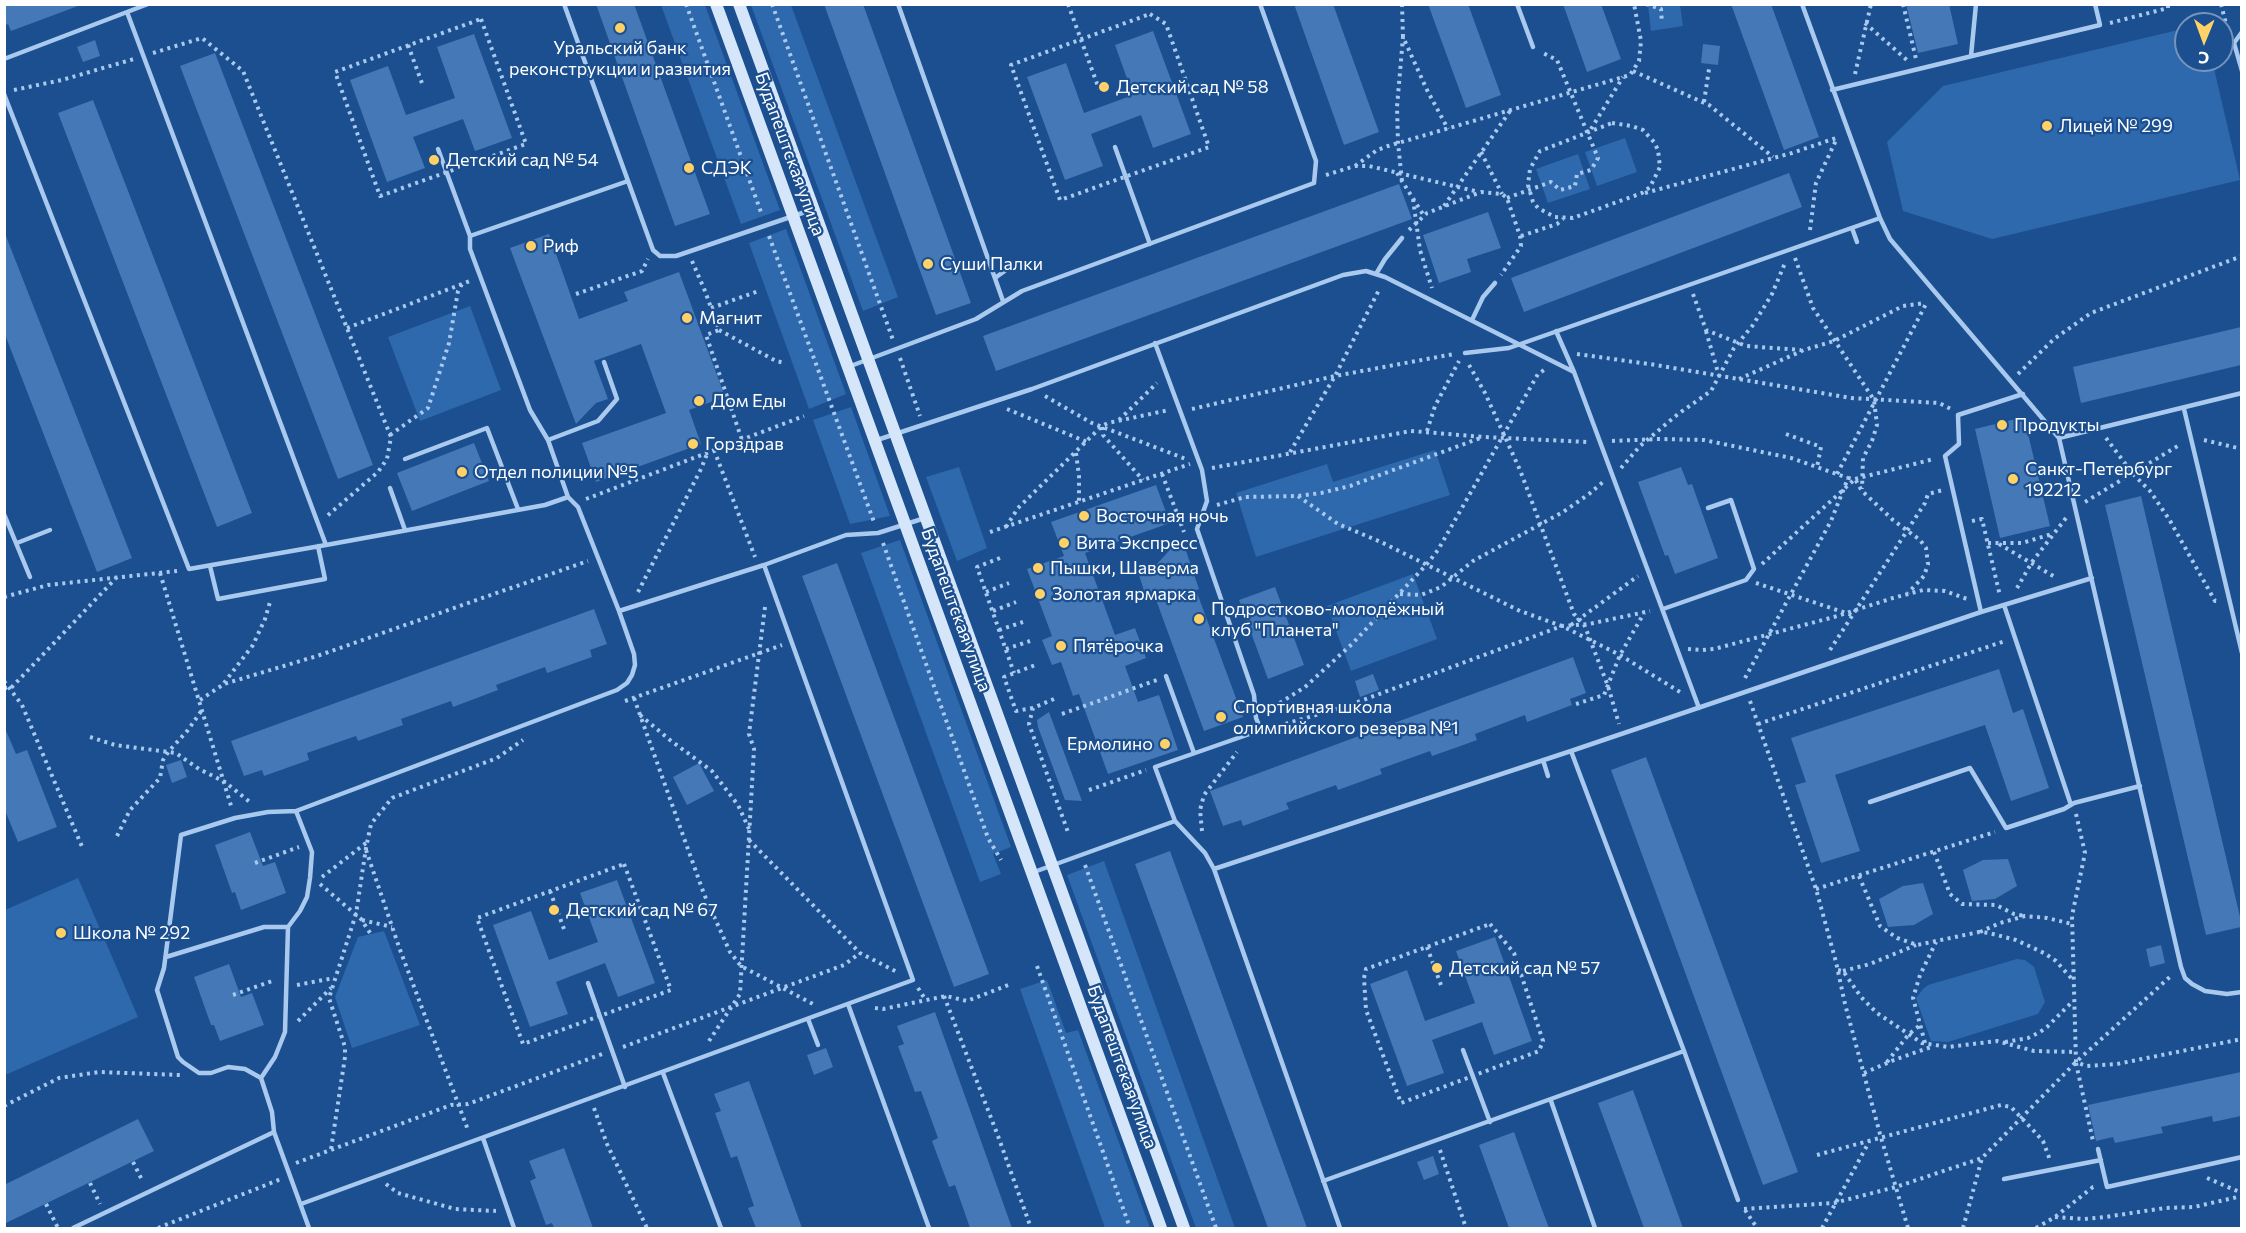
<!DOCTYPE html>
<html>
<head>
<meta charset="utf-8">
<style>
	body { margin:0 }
	#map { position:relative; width:2246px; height:1233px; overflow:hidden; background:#1b4f8f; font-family:Commissioner,sans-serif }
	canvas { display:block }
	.frame { position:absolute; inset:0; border:6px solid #fff; pointer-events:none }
	.north { position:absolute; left:2174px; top:12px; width:60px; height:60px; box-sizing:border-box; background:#1b4f8f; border:2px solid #7695bc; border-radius:50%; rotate:181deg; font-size:16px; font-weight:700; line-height:24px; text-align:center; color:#fff }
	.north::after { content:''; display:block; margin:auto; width:21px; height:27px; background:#ffd166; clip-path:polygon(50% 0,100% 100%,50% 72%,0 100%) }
</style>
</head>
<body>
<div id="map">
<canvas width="2246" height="1233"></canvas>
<div class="frame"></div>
<div class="north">С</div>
</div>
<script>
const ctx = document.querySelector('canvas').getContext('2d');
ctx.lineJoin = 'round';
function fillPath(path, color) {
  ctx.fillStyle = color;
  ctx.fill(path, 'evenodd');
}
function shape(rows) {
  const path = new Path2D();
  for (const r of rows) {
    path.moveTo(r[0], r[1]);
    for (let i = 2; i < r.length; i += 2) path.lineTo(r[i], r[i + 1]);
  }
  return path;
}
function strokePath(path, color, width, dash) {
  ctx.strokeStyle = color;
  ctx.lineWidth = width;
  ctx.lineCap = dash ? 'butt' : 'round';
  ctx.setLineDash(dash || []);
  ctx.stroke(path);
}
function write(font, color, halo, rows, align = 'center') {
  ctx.font = font + ' Commissioner,sans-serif';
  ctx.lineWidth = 4.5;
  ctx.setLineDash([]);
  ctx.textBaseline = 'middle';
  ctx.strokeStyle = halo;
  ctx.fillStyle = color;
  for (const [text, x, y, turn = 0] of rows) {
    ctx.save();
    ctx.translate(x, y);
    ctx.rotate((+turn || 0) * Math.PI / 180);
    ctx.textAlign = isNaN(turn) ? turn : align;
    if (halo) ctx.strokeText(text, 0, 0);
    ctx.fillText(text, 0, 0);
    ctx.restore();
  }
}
fillPath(shape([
	[661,5,705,5,780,210,741,224],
	[751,5,791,5,898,297,863,311],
	[1648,5,1680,5,1683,26,1651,31],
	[2178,30,2186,35,2186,60,2212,60,2240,180,1992,239,1903,211,1887,142,1943,86],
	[1625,138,1637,172,1597,186,1585,152],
	[1578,154,1590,189,1548,203,1536,169],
	[786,229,846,394,809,409,749,243],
	[470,306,501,390,420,421,388,337],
	[851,407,890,516,850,524,813,420],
	[1435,450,1450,495,1256,557,1236,493,1327,464,1333,482],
	[959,467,987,548,957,561,926,477],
	[900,540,1011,847,993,854,1001,874,980,882,861,553],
	[1413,574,1437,639,1351,671,1327,606],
	[1104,861,1235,1228,1196,1228,1067,875],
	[78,878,138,1017,5,1075,5,910],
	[384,931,420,1025,352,1048,335,997,358,937],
	[2017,959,2025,960,2034,967,2045,1002,2038,1014,1948,1042,1931,1041,1916,998,1923,989,1928,985],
	[1047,980,1066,1033,1078,1030,1150,1228,1105,1228,1020,989]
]), '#2e69ad');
fillPath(shape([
	[4,4,78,4,78,6,11,31,8,24,4,26],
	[596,4,634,4,710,214,675,226],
	[824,4,863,4,971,303,936,315],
	[1294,4,1333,4,1379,132,1344,145],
	[1428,4,1468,4,1501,95,1466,108],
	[1563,4,1601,4,1621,59,1587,72],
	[1731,4,1771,4,1819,137,1784,150],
	[1906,4,1949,4,1958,44,1918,53],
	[1153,31,1191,134,1153,148,1141,115,1091,134,1103,166,1065,180,1027,77,1066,63,1084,113,1133,95,1115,45],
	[474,34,512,138,475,151,463,119,413,137,425,168,387,182,350,80,388,66,406,115,455,98,437,47],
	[95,40,100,56,83,62,77,47],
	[1703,44,1720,46,1718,65,1701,63],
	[215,53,373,465,338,479,180,66],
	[93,100,252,513,217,527,58,113],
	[1789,173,1802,207,1524,312,1511,278],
	[1399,184,1412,219,996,371,983,336],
	[1488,212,1501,248,1467,259,1471,272,1439,283,1423,235],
	[4,231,132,558,97,572,4,332],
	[549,234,579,319,628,301,624,292,679,272,725,397,689,410,701,444,596,482,582,443,666,413,641,344,594,361,608,399,596,403,576,424,510,248],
	[2241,327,2241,365,2081,403,2073,367],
	[2024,417,2050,526,2000,538,1975,429],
	[474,443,489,481,412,511,397,473],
	[1681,467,1688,485,1692,484,1718,558,1675,574,1668,555,1665,556,1638,482],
	[1156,485,1170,523,1085,553,1115,635,1135,628,1146,658,1125,666,1138,702,1159,695,1178,750,1108,774,1079,694,1073,696,1061,662,1052,665,1042,640,1052,636,1027,569,1064,556,1051,522],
	[2141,496,2241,921,2241,927,2206,935,2105,505],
	[1177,542,1179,547,1184,545,1199,589,1196,590,1243,717,1204,731,1155,597,1147,600,1138,572,1156,565],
	[837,563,989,974,954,987,802,576],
	[1275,587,1304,665,1268,679,1239,600],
	[594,609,607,644,590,650,592,657,547,673,545,667,496,685,498,690,453,707,451,701,401,719,403,725,358,741,356,736,307,753,309,760,264,776,262,770,244,776,231,741],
	[1573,657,1586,693,1570,699,1572,705,1527,722,1525,715,1475,734,1477,740,1455,748,1432,756,1430,751,1380,769,1382,774,1338,790,1336,785,1286,803,1289,809,1243,826,1241,820,1223,826,1210,791],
	[1999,669,2013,713,2023,709,2049,788,2011,801,1985,725,1835,775,1860,851,1821,863,1795,785,1806,782,1791,738],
	[1373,674,1379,690,1360,697,1355,681],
	[1049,712,1082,801,1065,800,1038,727,1037,720],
	[4,726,16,754,27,750,57,827,18,842,4,808],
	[1646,757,1798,1172,1763,1185,1611,770],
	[181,760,187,777,172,783,166,765],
	[699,763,714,791,687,805,673,777],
	[250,832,263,866,275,862,286,893,241,910,235,892,232,893,215,845],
	[1170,851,1245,1058,1307,1228,1268,1228,1135,864],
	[2008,859,2017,886,1995,899,1972,901,1963,870,1983,860],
	[617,880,655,983,618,997,605,963,556,982,568,1014,530,1027,493,925,531,911,549,960,598,942,580,893],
	[1923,883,1933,914,1914,925,1888,927,1879,899,1903,886],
	[1495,937,1532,1041,1494,1055,1482,1022,1432,1040,1444,1073,1407,1086,1370,984,1407,970,1425,1021,1475,1003,1456,951],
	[2161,945,2165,963,2150,967,2146,949],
	[229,964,241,997,252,993,264,1025,220,1041,214,1025,211,1025,194,977],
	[935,1012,1012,1228,970,1228,955,1185,949,1187,932,1141,938,1138,921,1091,915,1092,898,1046,904,1044,897,1026],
	[826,1048,833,1067,814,1075,807,1055],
	[2241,1072,2241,1116,2213,1122,2212,1116,2161,1127,2163,1133,2115,1143,2113,1137,2096,1141,2088,1105],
	[749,1081,802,1228,756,1228,748,1208,754,1206,737,1156,731,1158,715,1113,721,1111,714,1094],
	[1633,1090,1683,1228,1644,1228,1598,1103],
	[138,1119,154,1151,4,1224,4,1185],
	[1514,1132,1541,1207,1549,1228,1509,1228,1479,1145],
	[564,1148,593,1228,554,1228,552,1223,546,1225,530,1181,536,1178,529,1161],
	[1433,1156,1439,1174,1424,1180,1417,1162]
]), '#4478b7');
strokePath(shape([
	[686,4,762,215],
	[772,4,893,340],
	[1068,4,1099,89],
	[1402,4,1403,37,1427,90,1448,129],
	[1646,4,1661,9,1662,23],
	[1903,4,1916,59],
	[2221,4,2228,32],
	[1150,14,1166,24,1209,147,1060,200,1011,65,1150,14],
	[481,19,526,144,380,196,335,72,481,19],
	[1865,23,1908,61],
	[2110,23,2168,8,2168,4],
	[408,45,423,86],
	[153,53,202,38,243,71,391,437,387,459,378,472,327,516],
	[1633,71,1709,105,1773,157],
	[1855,74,1871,4],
	[14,90,62,80,134,59],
	[1704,102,1709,69],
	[1612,123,1632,126,1643,130,1654,142,1658,150,1660,167,1650,187,1642,193,1573,218,1555,217,1538,208,1533,202,1528,185,1530,169,1540,151,1612,123],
	[1591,129,1623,77],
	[1481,152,1502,194],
	[1355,166,1377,150,1388,146,1630,75,1639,61,1641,41,1634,4],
	[1397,173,1424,216],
	[1326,175,1355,166,1369,166,1479,192],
	[1402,181,1398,143,1397,107,1403,37],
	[1645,193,1792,153,1839,137],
	[1507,198,1551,182,1560,190,1575,186,1577,174,1591,170,1598,158,1557,60,1541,52],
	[1413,199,1420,250,1432,288],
	[1444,206,1510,111],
	[1409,230,1427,213,1481,192,1502,194,1507,198,1520,236,1521,246,1501,275],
	[1810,230,1816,183,1837,138],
	[769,236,874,522],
	[1521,236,1557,224,1563,219],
	[1795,258,1813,308,1874,400,1877,425,1872,441,1863,458,1862,489],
	[692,261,705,291,719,330,706,335,742,440],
	[576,294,642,271,648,259],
	[1693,294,1706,330,1746,346,1801,350],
	[711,308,759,291],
	[347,328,470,281],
	[719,330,776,361,785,363],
	[1706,331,1719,376],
	[1577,354,1656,365,1851,398,1939,403,1951,409],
	[900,358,920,416],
	[1469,365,1485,393,1520,470,1574,614,1584,624,1608,686,1619,724],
	[2018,374,2054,339,2091,313,2242,256],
	[1739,379,1804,350,1834,341,1903,306,1925,303],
	[1045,396,1092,423,1186,459],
	[1007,409,1087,442],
	[1192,409,1335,376,1454,354],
	[1119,420,1157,383],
	[1102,427,1103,435,1143,480],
	[1427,431,1435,406,1459,361],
	[1786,434,1821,447,1817,467],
	[390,435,428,408,449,343,458,291,462,284],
	[2106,438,2133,474,2150,491,2169,519,2215,601,2217,601],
	[2204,440,2242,449],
	[1612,441,1659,439,1704,440,1791,458,1848,478],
	[714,450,755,557],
	[1290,452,1335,376,1380,288],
	[1076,453,1079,476,1079,502],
	[1212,468,1411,431,1484,437,1587,442],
	[1621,468,1640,446,1678,414,1711,391,1734,348,1753,325,1772,294,1785,263],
	[1162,474,1184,532],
	[1837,474,1927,302],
	[1298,496,1338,524,1381,542,1520,611,1562,626,1620,655,1680,692],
	[586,499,804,416],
	[2085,502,2181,444],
	[1217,505,1245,497,1298,496,1321,493,1350,486,1483,437],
	[1972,521,1982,519,2000,596],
	[1006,527,1018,508,1102,426,1108,423,1169,410],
	[990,532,1190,464],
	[883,543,988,838,1001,860],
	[1988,543,2022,543,2052,534],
	[1999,544,2055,577],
	[1000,558,977,567,1014,673],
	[1762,564,1855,479,1862,491,1893,520,1920,540,1926,548,1928,564,1924,576,1908,593],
	[160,573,232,809],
	[1756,583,1852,615],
	[2017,588,2032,562,2066,518],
	[638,592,701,469,707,454],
	[986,592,1009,583],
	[1400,594,1421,595,1441,587,1473,561,1563,512,1589,494,1603,482],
	[4,597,48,585,177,571],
	[993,611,1016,602],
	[1571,625,1638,576],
	[999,630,1023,622],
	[1006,649,1030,641],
	[1688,649,1702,650,1714,649,1834,617,1893,598,1923,590,1945,591,1967,599],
	[1830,650,1925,503,1928,494,1943,490],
	[1745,678,1831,521,1848,478,1855,479,1934,459],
	[4,681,22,705,83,849],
	[224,683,253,645,265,619,270,602],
	[4,688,11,688,117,577],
	[634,698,704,894,730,952,741,966,813,1004],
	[1054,699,1033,708,1029,724,1069,835],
	[200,700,224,684,317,656,588,561],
	[625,701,782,645],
	[1750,701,1816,889,1836,962,1845,1004,1880,1134,1908,1228],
	[1576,704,1604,695,1620,655,1644,613],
	[1033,708,1016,711,1004,677,1038,664],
	[1267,711,1305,687,1352,644,1427,564,1438,550,1538,374,1544,370],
	[1062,714,1157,680],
	[640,715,670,740,712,771,738,805,749,829],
	[1758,724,2005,641],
	[1271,728,1347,706,1562,626,1589,624,1650,611],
	[90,737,115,745,176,753,199,769,225,782,251,803],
	[1089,790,1146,770],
	[2076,814,2085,853,2072,916,2076,1062,2086,1066,2117,1064,2242,1039],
	[1202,831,1200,810,1204,795,1237,752],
	[117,836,130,810,160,778,163,760,169,751,188,730,202,710],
	[749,840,860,953,897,972],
	[366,850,399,947,468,1130],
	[1934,852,1950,894,1962,904,1996,905,2014,914,2025,916],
	[255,863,299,847],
	[624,864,671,990,523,1044,477,918,624,864],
	[1085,865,1216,1228],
	[1859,876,1880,926,1897,938,1917,945,1979,932,1989,933,2016,940,2044,953,2056,961,2072,979],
	[322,877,366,843],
	[320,884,361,919,372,936],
	[1816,889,1995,832],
	[550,891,564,929],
	[362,920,392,927],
	[1490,924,1514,953,1543,1041,1539,1051,1401,1103,1366,1010,1364,978,1366,969,1490,924],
	[1980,932,2000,923,2025,916,2047,918,2072,924],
	[1427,947,1441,985],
	[1037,966,1130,1228],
	[1838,970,1843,971,1861,997,1877,1013,1922,1043,1948,1047,1997,1041,2034,1051,2075,1052],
	[1843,971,1870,964,1916,945],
	[297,985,334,978],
	[918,988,925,999],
	[233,995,275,980],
	[944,996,998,1136,1031,1228],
	[875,1008,883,1009,946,996,967,1001,1011,984],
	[298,1021,331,988],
	[709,1041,740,994,754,749,749,734,765,607],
	[2005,1042,2028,1038,2040,1032,2047,1027,2073,1001],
	[1925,1043,1913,998,1920,975,1936,942],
	[623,1047,844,965,860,953],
	[1887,1062,1909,1034,1919,1026],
	[2076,1063,2093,1141],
	[1864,1073,1894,1060,1934,1046],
	[4,1106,59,1078,99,1072,180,1075],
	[594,1108,607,1144,647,1228],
	[331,1149,345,1057,345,1047,329,998,356,914,366,848,371,824,392,798,497,758,523,740],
	[1440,1150,1466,1228],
	[1817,1155,2001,1105,2011,1107,2033,1130,2043,1141,2050,1160],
	[133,1162,143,1182],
	[296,1163,451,1105,468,1104,602,1054],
	[2207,1178,2242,1193],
	[90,1183,100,1204],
	[386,1184,398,1193,455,1209,496,1211],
	[46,1204,58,1228],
	[1744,1209,1834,1203,1896,1187,1982,1158,2076,1062,2172,975],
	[1745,1210,1757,1228],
	[2055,1217,2084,1219,2105,1217,2165,1208,2194,1207,2242,1196],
	[158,1228,281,1179],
	[1822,1228,1869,1142],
	[1963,1228,1982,1158],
	[2036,1228,2055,1217,2093,1187,2097,1187]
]), '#a9c9ee', 4, [3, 4.5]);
strokePath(shape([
	[564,4,653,250,660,256,676,256,811,210],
	[898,4,1003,301],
	[1517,4,1533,47],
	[1802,4,1880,218,1890,239,2059,438,2181,967,2185,978,2192,984,2205,991,2227,994,2242,992],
	[2242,32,2234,43,2242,71],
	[1971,56,1976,4],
	[4,59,148,4],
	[1832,90,2100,25,2095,4],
	[4,94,189,569,326,545,127,12],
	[1115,147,1150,244],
	[438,149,470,236],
	[1852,228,1857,242],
	[1376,274,1385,259,1402,238],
	[995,278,1006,270],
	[1472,320,1483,297,1495,283],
	[1556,331,1574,372,1699,708],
	[1155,343,1202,470,1207,501,1197,529,1254,695,1256,718,1261,730,1155,767,1175,821,1205,853,1214,869,1340,1228],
	[1465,353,1509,348,1880,218],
	[848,367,976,319,1022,291,1314,183,1316,161,1260,4],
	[2184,409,2242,653],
	[2059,438,2242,393],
	[548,440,598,421,617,399,604,362],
	[877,440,1032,389,1343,275,1366,271,1385,277,1574,372],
	[405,459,487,428,518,509],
	[390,488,405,530],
	[4,514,30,577],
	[17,543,50,530],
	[326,545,545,505,568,497],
	[210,566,218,599,325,579,318,546],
	[2004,605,2071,805],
	[1663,609,1746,580,1754,569,1731,500,1708,508],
	[619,611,764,565,846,535,878,533,925,518],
	[1981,612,1945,456,1959,444,1958,415,2023,394],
	[1166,676,1194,753],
	[1543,760,1548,776],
	[1870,802,1970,768,2006,828,2064,809,2074,803,2140,786],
	[1214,869,1571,751],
	[1034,872,1175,821],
	[166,957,264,927,288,927],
	[588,983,625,1087],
	[848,1004,929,1228],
	[808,1019,818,1045],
	[1463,1050,1490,1122],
	[1684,1051,1738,1200],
	[663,1073,721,1228],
	[261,1078,245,1069,228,1067,211,1073,199,1073,183,1062,178,1057,157,990,164,968,181,835,235,818,268,812,296,811],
	[1551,1101,1595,1228],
	[483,1138,514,1228],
	[2098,1149,2107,1187,2242,1157],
	[2004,1179,2101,1160],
	[1323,1181,1684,1051,1571,751,1981,612,2092,578],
	[301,1204,913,980,764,565],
	[73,1228,274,1132],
	[309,1228,274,1132,272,1112,261,1078,275,1057,285,1032,288,927,300,911,307,897,310,878,312,852,296,811,617,690,627,683,632,675,635,665,634,654,619,611,578,507,568,497,548,440,530,410,470,249,470,236,628,181]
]), '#a9c9ee', 4.5);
strokePath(shape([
	[716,4,1161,1228],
	[739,4,1184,1228]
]), '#d6e6fa', 12);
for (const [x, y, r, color] of [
	[620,28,6,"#ffd166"],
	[1104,87,6,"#ffd166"],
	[2047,126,6,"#ffd166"],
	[434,160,6,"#ffd166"],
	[689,168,6,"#ffd166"],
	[531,246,6,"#ffd166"],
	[928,264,6,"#ffd166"],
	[687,318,6,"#ffd166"],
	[699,401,6,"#ffd166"],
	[2002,425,6,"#ffd166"],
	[693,444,6,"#ffd166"],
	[462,472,6,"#ffd166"],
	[2013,479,6,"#ffd166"],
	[1084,516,6,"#ffd166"],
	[1064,543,6,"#ffd166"],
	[1038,568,6,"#ffd166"],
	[1040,594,6,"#ffd166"],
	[1199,619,6,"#ffd166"],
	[1061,646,6,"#ffd166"],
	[1221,717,6,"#ffd166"],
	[1165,744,6,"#ffd166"],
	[554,910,6,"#ffd166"],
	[61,933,6,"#ffd166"],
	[1437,968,6,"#ffd166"]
]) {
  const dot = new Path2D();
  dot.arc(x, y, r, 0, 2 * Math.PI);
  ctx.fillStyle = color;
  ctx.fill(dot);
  strokePath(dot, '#1b4f8f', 2);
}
write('18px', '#fff', '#1b4f8f', [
	["Уральский банк",620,48,"center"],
	["реконструкции и развития",620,69,"center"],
	["Детский сад № 58",1116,87],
	["Лицей № 299",2059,126],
	["Детский сад № 54",446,160],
	["СДЭК",701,168],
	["Риф",543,246],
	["Суши Палки",940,264],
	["Магнит",699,318],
	["Дом Еды",711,401],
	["Продукты",2014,425],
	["Горздрав",705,444],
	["Санкт-Петербург",2025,469],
	["192212",2025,490],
	["Отдел полиции №5",474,472],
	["Восточная ночь",1096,516],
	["Вита Экспресс",1076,543],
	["Пышки, Шаверма",1050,568],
	["Золотая ярмарка",1052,594],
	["Подростково-молодёжный",1211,609],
	["клуб \"Планета\"",1211,630],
	["Пятёрочка",1073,646],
	["Спортивная школа",1233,707],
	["олимпийского резерва №1",1233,728],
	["Ермолино",1153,744,"right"],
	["Детский сад № 67",566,910],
	["Школа № 292",73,933],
	["Детский сад № 57",1449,968]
], 'left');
write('18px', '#fff', '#1b4f8f', [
	["Будапештская улица",790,154,70],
	["Будапештская улица",956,610,70],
	["Будапештская улица",1122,1067,70]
]);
</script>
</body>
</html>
